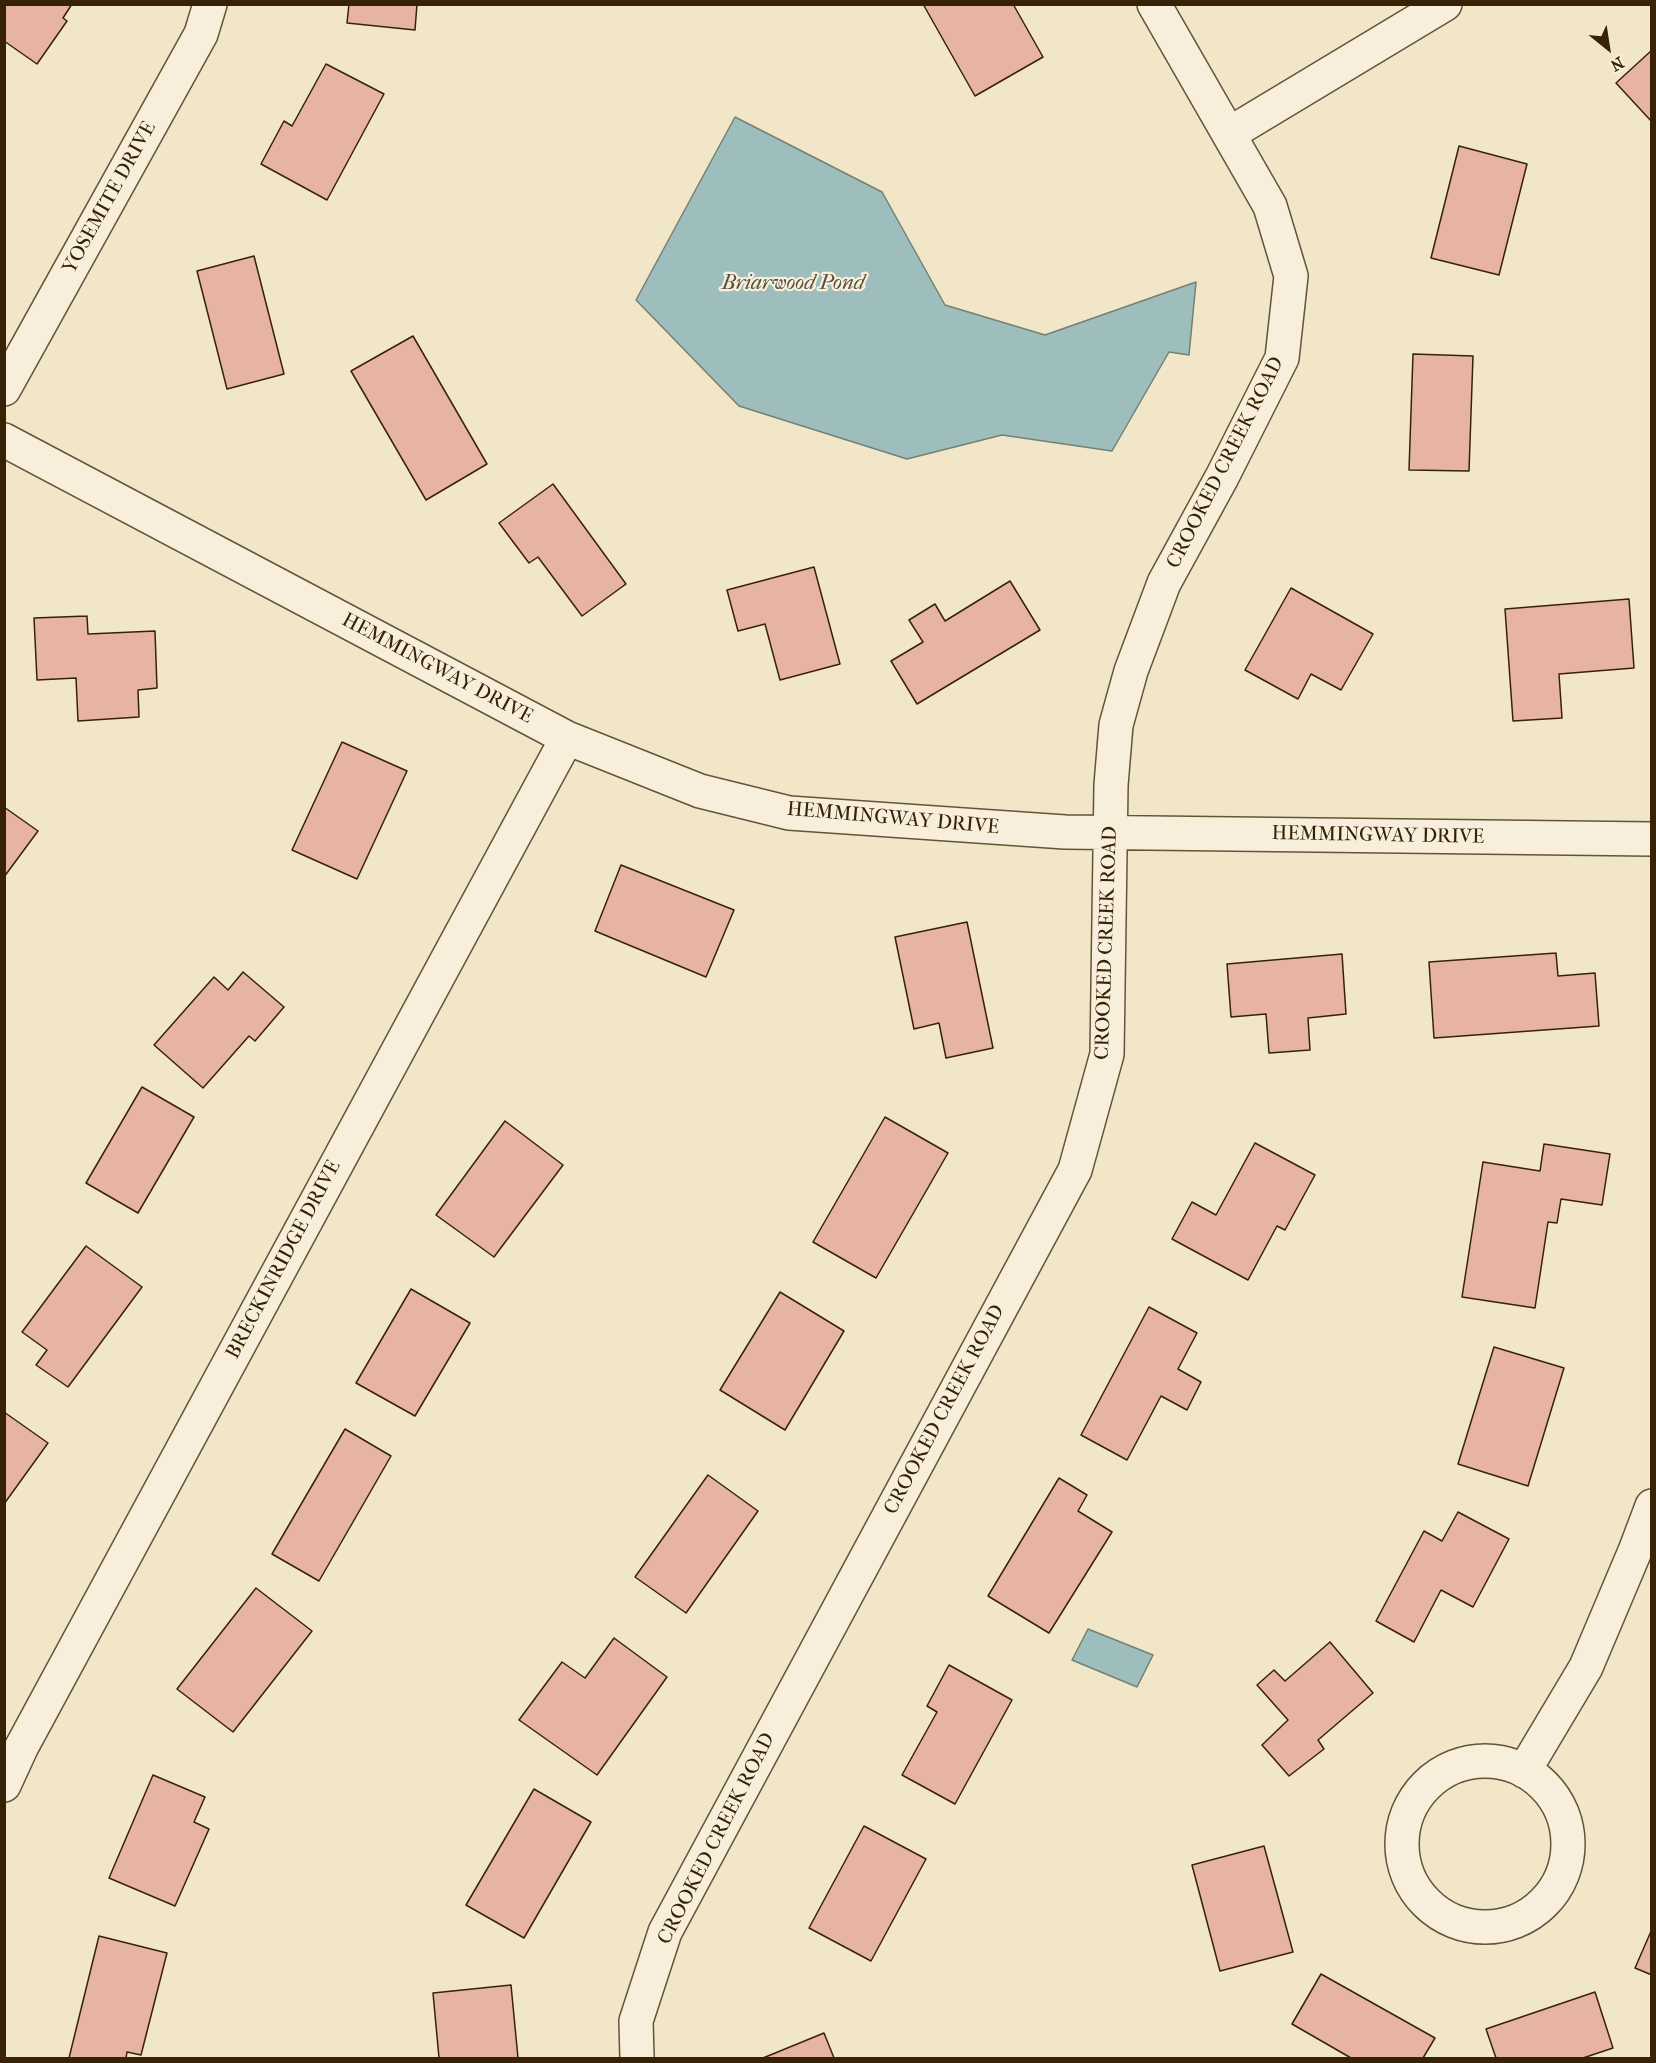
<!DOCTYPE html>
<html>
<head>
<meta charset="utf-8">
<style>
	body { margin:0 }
	#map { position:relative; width:1656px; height:2063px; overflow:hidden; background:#f2e6c8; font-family:"IM FELL French Canon",serif }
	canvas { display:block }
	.frame { position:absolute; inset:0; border:6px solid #382206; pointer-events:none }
	.north { position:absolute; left:1578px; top:18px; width:60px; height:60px; -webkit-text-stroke:4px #f7efdb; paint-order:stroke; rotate:150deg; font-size:16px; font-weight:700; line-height:24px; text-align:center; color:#382206 }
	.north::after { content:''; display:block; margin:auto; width:21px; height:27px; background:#382206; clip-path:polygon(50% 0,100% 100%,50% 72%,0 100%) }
</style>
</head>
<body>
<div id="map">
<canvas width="1656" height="2063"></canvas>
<div class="frame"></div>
<div class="north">N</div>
</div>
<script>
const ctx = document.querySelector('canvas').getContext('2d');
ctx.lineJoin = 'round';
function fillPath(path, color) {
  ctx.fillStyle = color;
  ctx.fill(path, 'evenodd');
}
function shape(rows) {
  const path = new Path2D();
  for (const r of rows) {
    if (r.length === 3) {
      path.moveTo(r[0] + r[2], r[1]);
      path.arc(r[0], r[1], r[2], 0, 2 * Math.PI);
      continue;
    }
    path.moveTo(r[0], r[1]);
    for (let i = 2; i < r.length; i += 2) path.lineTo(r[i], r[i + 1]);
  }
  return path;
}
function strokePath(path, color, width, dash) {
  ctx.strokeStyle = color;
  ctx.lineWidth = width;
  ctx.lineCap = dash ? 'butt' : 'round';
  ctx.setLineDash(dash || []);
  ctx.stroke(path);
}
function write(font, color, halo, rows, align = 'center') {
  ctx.font = font + ' "IM FELL French Canon",serif';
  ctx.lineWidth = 4.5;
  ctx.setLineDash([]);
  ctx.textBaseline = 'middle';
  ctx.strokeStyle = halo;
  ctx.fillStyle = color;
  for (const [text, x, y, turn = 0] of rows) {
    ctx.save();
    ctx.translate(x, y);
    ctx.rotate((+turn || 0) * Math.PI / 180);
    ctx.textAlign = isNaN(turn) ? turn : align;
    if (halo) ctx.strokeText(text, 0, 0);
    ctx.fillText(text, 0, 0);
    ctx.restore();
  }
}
const water = shape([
	[735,117,882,192,945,305,1045,335,1196,282,1189,355,1169,352,1112,451,1002,435,907,459,739,406,636,300,735,117],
	[1088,1629,1153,1655,1137,1687,1072,1660,1088,1629]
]);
fillPath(water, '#9dbebd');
strokePath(water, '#758074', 1.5);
const building = shape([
	[4,4,72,4,63,18,67,21,37,64,4,41,4,4],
	[349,4,417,4,415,30,347,23,349,4],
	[923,4,1013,4,1043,57,975,96,923,4],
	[1652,50,1652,122,1616,83,1652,50],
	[326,64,384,94,327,200,261,164,284,121,292,126,326,64],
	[1459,146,1527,164,1499,275,1431,258,1459,146],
	[254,256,284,374,227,389,197,271,254,256],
	[413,336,487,464,426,500,351,371,413,336],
	[1413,354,1473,356,1469,471,1409,470,1413,354],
	[553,484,626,584,582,616,538,557,529,563,499,523,553,484],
	[814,567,840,664,780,680,765,624,738,631,727,590,814,567],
	[1010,581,1040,630,917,704,891,661,923,642,909,620,935,604,945,621,1010,581],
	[1291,588,1373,634,1341,690,1311,674,1298,699,1245,670,1291,588],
	[1629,599,1634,668,1559,674,1562,718,1513,721,1505,609,1629,599],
	[87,616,88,634,155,631,157,688,138,690,139,717,78,721,76,678,37,680,34,618,87,616],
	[342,742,407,771,357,879,292,850,342,742],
	[4,807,38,831,4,877,4,807],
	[621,865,734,910,706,977,595,931,621,865],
	[967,922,993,1048,946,1058,939,1023,914,1029,895,937,967,922],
	[1556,953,1558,976,1595,973,1599,1026,1434,1038,1429,962,1556,953],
	[1342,954,1346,1014,1308,1018,1310,1050,1269,1053,1266,1014,1231,1017,1227,964,1342,954],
	[243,972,284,1007,255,1041,249,1036,203,1088,154,1045,214,977,228,990,243,972],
	[142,1087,194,1117,138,1213,86,1183,142,1087],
	[885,1117,948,1153,876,1278,813,1242,885,1117],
	[505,1121,563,1165,494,1257,436,1215,505,1121],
	[1255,1143,1315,1175,1285,1230,1277,1226,1248,1280,1172,1239,1192,1202,1216,1215,1255,1143],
	[1544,1144,1610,1154,1602,1205,1561,1199,1557,1223,1548,1222,1535,1308,1462,1297,1483,1162,1540,1171,1544,1144],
	[86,1246,142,1287,68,1387,36,1365,47,1350,22,1332,86,1246],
	[411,1289,470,1323,415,1416,356,1383,411,1289],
	[780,1292,844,1331,785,1430,720,1390,780,1292],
	[1149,1307,1197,1333,1178,1369,1201,1382,1187,1410,1161,1396,1127,1460,1081,1435,1149,1307],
	[1494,1347,1564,1368,1528,1486,1458,1464,1494,1347],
	[4,1412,48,1443,4,1504,4,1412],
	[345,1429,391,1456,319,1581,272,1554,345,1429],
	[708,1475,758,1511,686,1613,635,1577,708,1475],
	[1059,1478,1087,1495,1078,1511,1112,1532,1049,1633,988,1596,1059,1478],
	[1458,1512,1509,1539,1473,1607,1441,1590,1414,1642,1376,1621,1424,1531,1442,1541,1458,1512],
	[256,1588,312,1631,233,1732,177,1689,256,1588],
	[614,1638,667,1677,597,1775,519,1720,562,1662,585,1678,614,1638],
	[1330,1642,1373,1693,1318,1740,1324,1749,1289,1776,1262,1745,1288,1720,1257,1685,1274,1670,1285,1681,1330,1642],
	[949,1665,1012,1700,955,1804,902,1775,937,1712,927,1706,949,1665],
	[153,1775,205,1797,194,1822,209,1829,175,1906,109,1878,153,1775],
	[534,1789,591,1822,524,1938,466,1905,534,1789],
	[864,1826,926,1859,871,1961,809,1928,864,1826],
	[1264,1846,1293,1952,1220,1971,1192,1865,1264,1846],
	[1652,1929,1652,1975,1635,1968,1652,1929],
	[99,1936,167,1953,141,2055,127,2052,126,2058,69,2058,99,1936],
	[1321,1974,1435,2038,1423,2058,1351,2058,1292,2024,1321,1974],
	[511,1985,518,2058,439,2058,433,1993,511,1985],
	[1595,1992,1613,2048,1583,2058,1496,2058,1486,2029,1595,1992],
	[824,2033,834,2058,763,2058,824,2033]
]);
fillPath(building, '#e7b3a3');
strokePath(building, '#382206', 1.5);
const minor = shape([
	[1229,134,1445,4],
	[4,389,201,34,210,4],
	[4,440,567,738,700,791,789,813,1065,832,1652,839],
	[1485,1844,83],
	[1524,1771,1586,1667,1635,1551,1652,1506],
	[4,1785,21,1748,567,738],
	[637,2058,636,2021,665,1932,1075,1170,1107,1054,1111,785,1116,725,1131,671,1164,583,1222,477,1282,358,1291,276,1270,206,1154,4]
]);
strokePath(minor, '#665336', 36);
strokePath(minor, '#f7efdb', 33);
write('20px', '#382206', '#f7efdb', [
	["YOSEMITE DRIVE",110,198,-61],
	["CROOKED CREEK ROAD",1226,463,-63],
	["HEMMINGWAY DRIVE",437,669,28],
	["HEMMINGWAY DRIVE",893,819,5],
	["HEMMINGWAY DRIVE",1378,836,1],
	["CROOKED CREEK ROAD",1107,943,-88],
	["BRECKINRIDGE DRIVE",284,1260,-62],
	["CROOKED CREEK ROAD",945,1410,-62],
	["CROOKED CREEK ROAD",717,1839,-63]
]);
write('italic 21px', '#56513d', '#f7efdb', [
	["Briarwood Pond",793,284]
]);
</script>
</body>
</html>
